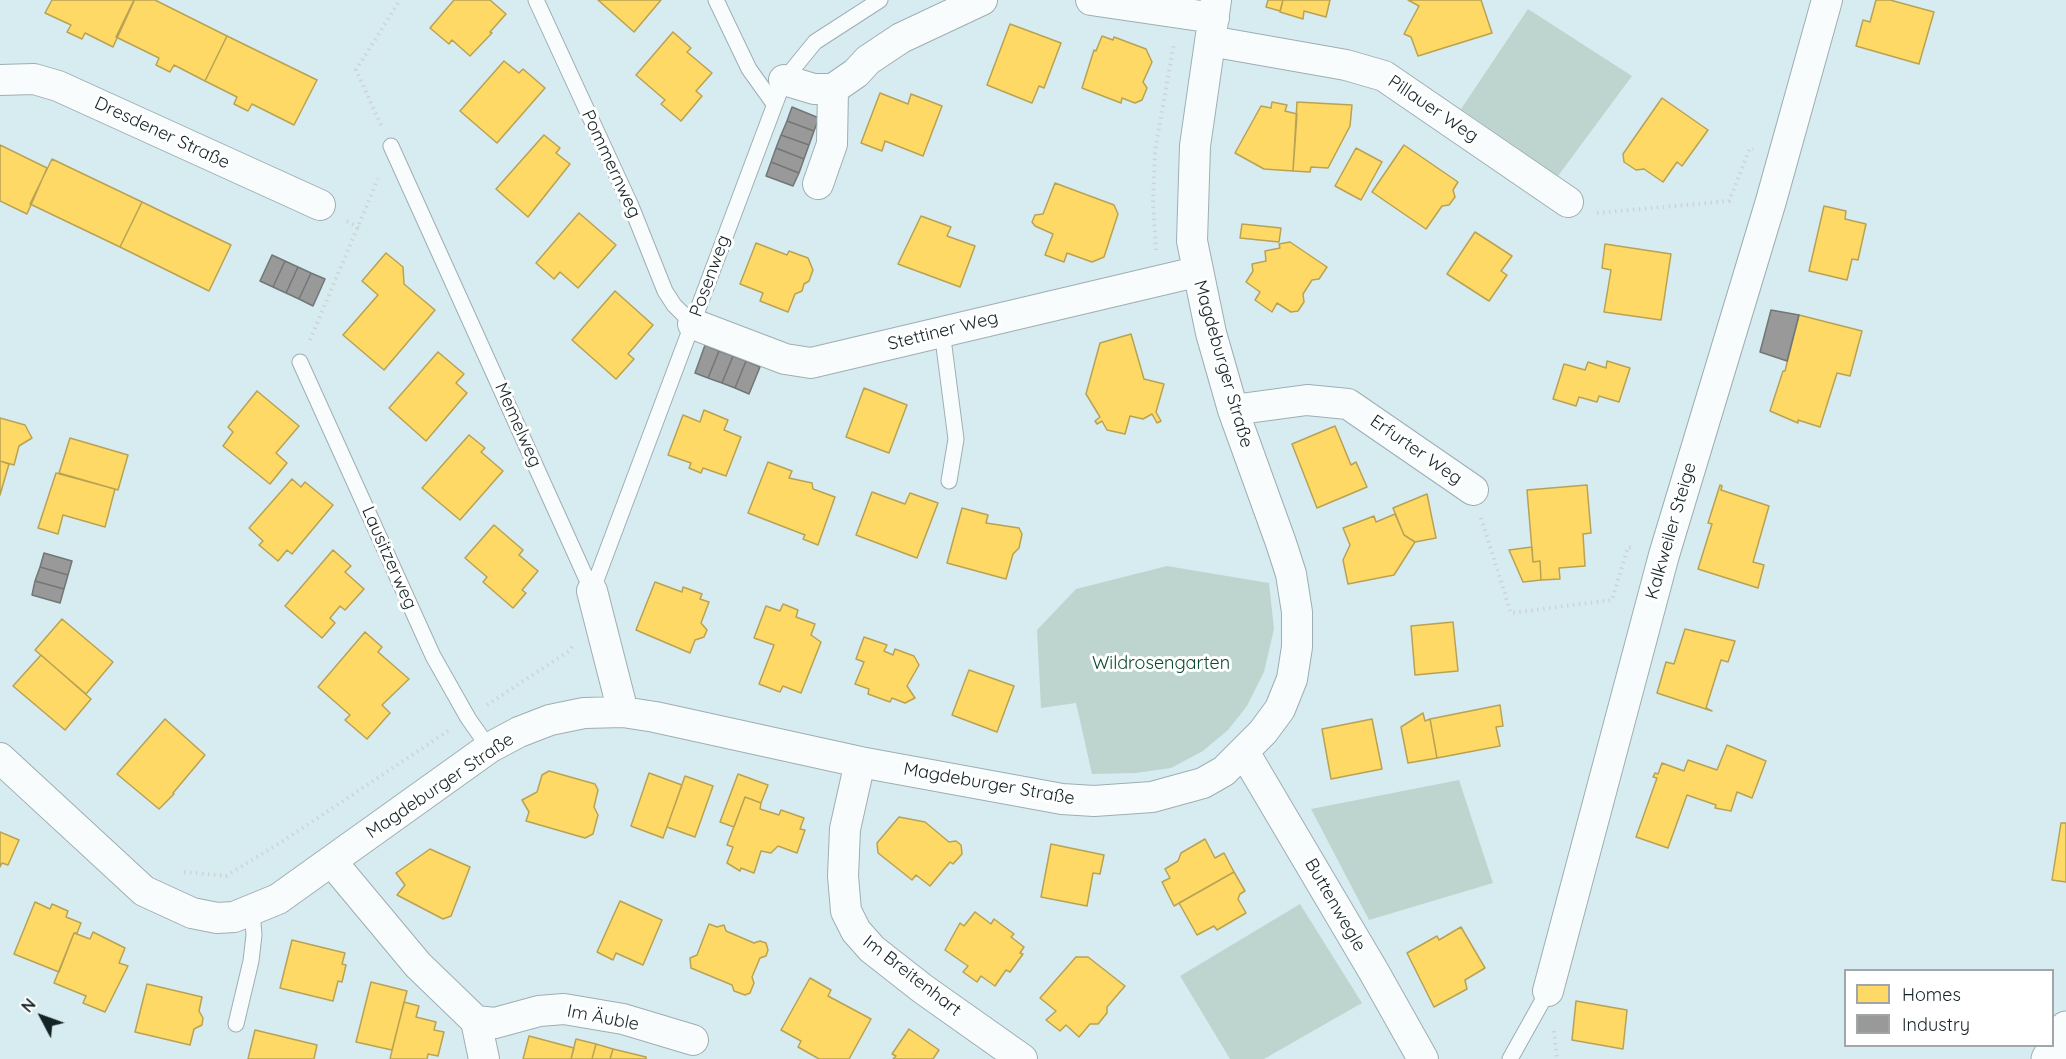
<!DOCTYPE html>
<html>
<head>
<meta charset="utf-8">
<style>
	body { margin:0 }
	#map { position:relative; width:2066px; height:1059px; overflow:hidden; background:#d7ecf1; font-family:Quicksand,sans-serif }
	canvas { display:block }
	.legend { position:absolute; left:1844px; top:969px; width:210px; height:78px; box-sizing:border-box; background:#fff; border:2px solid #a1a7a8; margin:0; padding:8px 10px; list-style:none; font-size:18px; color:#142326 }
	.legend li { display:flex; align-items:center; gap:12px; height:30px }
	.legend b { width:30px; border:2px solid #a1a7a8 }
	.north { position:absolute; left:12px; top:987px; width:60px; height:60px; -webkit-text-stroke:4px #fff; paint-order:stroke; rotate:311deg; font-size:16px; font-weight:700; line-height:24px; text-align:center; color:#142326 }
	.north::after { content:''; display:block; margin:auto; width:21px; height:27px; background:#142326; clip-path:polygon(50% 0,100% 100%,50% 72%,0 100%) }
</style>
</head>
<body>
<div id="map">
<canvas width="2066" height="1059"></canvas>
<ul class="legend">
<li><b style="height:16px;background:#ffd966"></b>Homes</li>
<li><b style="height:16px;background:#999"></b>Industry</li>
</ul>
<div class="north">N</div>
</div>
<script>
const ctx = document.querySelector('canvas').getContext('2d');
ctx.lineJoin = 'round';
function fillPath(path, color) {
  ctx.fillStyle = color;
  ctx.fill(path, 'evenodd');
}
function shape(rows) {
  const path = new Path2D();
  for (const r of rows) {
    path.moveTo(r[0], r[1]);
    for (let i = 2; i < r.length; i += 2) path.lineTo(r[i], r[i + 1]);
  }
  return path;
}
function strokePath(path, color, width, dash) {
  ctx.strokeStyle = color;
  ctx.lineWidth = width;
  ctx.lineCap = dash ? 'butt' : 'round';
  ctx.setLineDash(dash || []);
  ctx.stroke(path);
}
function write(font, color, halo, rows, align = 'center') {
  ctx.font = font + ' Quicksand,sans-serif';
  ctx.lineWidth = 6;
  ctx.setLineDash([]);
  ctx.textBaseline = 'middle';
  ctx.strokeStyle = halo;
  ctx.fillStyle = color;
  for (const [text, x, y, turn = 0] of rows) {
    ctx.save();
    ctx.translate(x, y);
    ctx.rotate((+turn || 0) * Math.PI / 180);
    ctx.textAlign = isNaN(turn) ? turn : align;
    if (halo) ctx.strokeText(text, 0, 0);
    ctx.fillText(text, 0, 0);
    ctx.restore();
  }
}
fillPath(shape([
	[1528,9,1632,76,1558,176,1461,109],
	[1167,566,1269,583,1274,629,1264,672,1247,706,1228,730,1203,751,1171,768,1136,773,1092,774,1076,703,1041,708,1037,630,1076,589],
	[1459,780,1493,883,1369,920,1311,809],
	[1300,904,1362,1003,1264,1059,1230,1059,1180,976]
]), '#bed5cf');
const homes = shape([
	[52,0,133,0,134,1,113,47,85,33,82,39,67,32,71,25,45,13,52,0],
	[155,0,227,36,205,81,174,65,170,72,156,65,159,58,116,37,134,0,155,0],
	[454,0,490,0,506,14,490,32,492,33,470,56,452,40,449,44,430,28,454,0],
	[598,0,661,0,634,32,598,0],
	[1268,0,1283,0,1280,11,1266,7,1268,0],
	[1283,0,1330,0,1326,17,1304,11,1303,19,1280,12,1283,0],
	[1408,0,1481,0,1492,33,1418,56,1411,37,1404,34,1419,6,1408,0],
	[1876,0,1890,0,1934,12,1919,64,1856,46,1863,20,1870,22,1876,0],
	[1010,24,1061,43,1044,88,1039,86,1032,103,987,85,1010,24],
	[673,32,691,48,687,52,712,73,696,91,702,96,681,121,661,104,665,100,636,75,673,32],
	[227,36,317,80,294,125,252,104,248,111,234,104,237,97,205,81,227,36],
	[1102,36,1113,40,1114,37,1146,49,1152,62,1143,82,1147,88,1142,100,1135,103,1122,98,1121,103,1082,88,1094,50,1096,51,1102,36],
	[504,61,519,73,523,69,545,88,497,143,460,111,504,61],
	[880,93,908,104,911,94,942,106,923,156,885,141,882,151,861,143,880,93],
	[1662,98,1708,130,1682,166,1677,162,1663,182,1644,169,1636,170,1624,162,1623,154,1662,98],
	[1272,102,1287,105,1285,111,1297,114,1293,171,1264,169,1235,153,1261,106,1271,108,1272,102],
	[1297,102,1352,105,1350,126,1328,168,1311,167,1310,172,1293,171,1297,102],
	[544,135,560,148,556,153,570,164,528,217,496,189,544,135],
	[0,145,47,168,27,214,0,201,0,145],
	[1404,145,1458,182,1453,190,1455,197,1449,205,1442,206,1426,229,1372,192,1404,145],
	[1356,148,1382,162,1361,200,1335,186,1356,148],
	[52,159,142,202,120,247,30,204,52,159],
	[1055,183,1114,205,1118,214,1104,257,1092,262,1067,253,1064,262,1045,255,1053,234,1035,226,1032,222,1035,215,1043,214,1055,183],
	[142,202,231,245,209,291,120,247,142,202],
	[1824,206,1846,211,1845,219,1866,224,1858,260,1852,259,1847,280,1809,271,1824,206],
	[579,213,616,245,578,288,560,272,554,279,536,263,579,213],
	[921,216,951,227,947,236,975,246,960,287,898,264,921,216],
	[1242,224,1281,228,1279,242,1240,238,1242,224],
	[1475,232,1512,256,1501,271,1507,275,1489,301,1447,274,1475,232],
	[1290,242,1327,267,1319,279,1312,280,1303,294,1304,302,1298,311,1291,312,1277,303,1272,312,1255,300,1260,292,1246,282,1253,271,1252,264,1266,261,1265,251,1280,248,1279,244,1290,242],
	[756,243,787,255,789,251,808,258,813,270,809,281,804,284,802,291,795,294,788,312,760,301,763,293,740,284,756,243],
	[1605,244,1671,254,1661,320,1604,312,1611,270,1602,268,1605,244],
	[386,253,403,267,404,284,435,310,384,370,343,335,378,295,362,281,386,253],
	[615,291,653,325,628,354,634,359,616,379,572,340,615,291],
	[1799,315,1862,331,1850,376,1837,373,1820,427,1798,420,1798,423,1770,411,1783,371,1785,371,1799,315],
	[1131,334,1144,379,1164,384,1156,412,1161,421,1157,423,1152,414,1143,419,1130,416,1125,434,1107,430,1102,421,1097,424,1095,421,1100,417,1086,394,1100,343,1131,334],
	[438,352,464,374,456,383,467,393,426,441,389,408,438,352],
	[1607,361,1630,368,1619,402,1599,396,1597,402,1579,397,1576,406,1553,399,1564,364,1585,370,1588,362,1606,368,1607,361],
	[864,388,907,405,889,453,846,437,864,388],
	[257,391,299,426,276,453,287,463,270,484,223,446,233,432,228,427,257,391],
	[704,410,728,420,724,430,741,437,726,476,703,468,701,473,689,468,691,463,668,455,683,415,700,422,704,410],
	[0,418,25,425,32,438,19,446,14,465,0,461,0,418],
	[1335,426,1351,465,1356,462,1367,487,1317,508,1292,444,1335,426],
	[469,435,485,448,481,452,503,471,460,520,422,488,469,435],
	[70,438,128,455,118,490,59,473,70,438],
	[0,461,9,464,0,495,0,461],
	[768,462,792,471,789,478,812,483,813,489,835,497,818,545,803,539,805,535,748,513,768,462],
	[56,473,115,489,105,527,63,515,58,534,38,528,56,473],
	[292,479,301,487,305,482,333,505,292,554,287,550,278,561,259,545,263,541,249,528,292,479],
	[1587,485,1591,533,1583,534,1585,566,1559,568,1560,579,1541,580,1540,561,1533,562,1527,490,1587,485],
	[1720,485,1722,486,1721,490,1769,506,1753,562,1764,565,1758,588,1698,569,1712,524,1708,523,1720,485],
	[872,492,905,504,910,493,938,503,917,558,856,535,872,492],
	[1427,494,1436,538,1415,542,1404,535,1393,508,1427,494],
	[962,508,988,515,986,523,1019,528,1022,534,1019,548,1013,554,1006,579,947,563,962,508],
	[1395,514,1404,535,1415,542,1394,575,1348,584,1343,560,1350,545,1343,528,1374,516,1376,522,1395,514],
	[494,525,523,550,519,555,538,571,522,590,526,593,513,608,483,582,487,577,465,558,494,525],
	[1532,547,1533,562,1540,561,1541,580,1523,582,1509,550,1532,547],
	[333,550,351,566,345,572,364,589,345,610,340,606,330,618,335,623,322,638,285,606,333,550],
	[655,582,682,592,683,587,702,594,700,599,709,602,701,623,707,630,704,637,695,640,690,653,636,630,655,582],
	[783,604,798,610,796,617,815,624,811,635,821,642,801,693,783,686,780,692,759,684,774,645,754,638,766,606,780,611,783,604],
	[62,619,113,662,86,694,35,650,62,619],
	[1453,622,1458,671,1415,675,1411,626,1453,622],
	[1685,629,1735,641,1728,662,1721,660,1706,708,1712,711,1657,693,1666,662,1674,664,1685,629],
	[365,632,382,647,378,652,409,679,382,705,390,713,367,739,345,720,350,715,318,687,365,632],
	[864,637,887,645,884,651,893,655,895,649,914,656,919,665,907,686,915,698,905,703,892,698,890,702,868,694,869,689,855,684,864,662,856,659,864,637],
	[41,655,91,699,65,730,13,686,41,655],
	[969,670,1014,686,997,732,952,715,969,670],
	[1500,705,1503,726,1496,727,1500,746,1437,758,1430,719,1500,705],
	[1423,713,1425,721,1430,719,1437,758,1408,763,1401,727,1423,713],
	[165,719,205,755,173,793,174,794,159,809,117,774,165,719],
	[1372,719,1382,769,1331,779,1322,729,1372,719],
	[1727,745,1766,761,1752,798,1737,792,1731,811,1715,808,1716,805,1687,795,1668,848,1636,837,1657,778,1653,777,1655,773,1658,774,1662,763,1684,771,1688,760,1717,770,1727,745],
	[549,771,595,784,598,790,594,807,598,815,593,834,585,838,526,821,529,812,522,800,537,792,542,775,549,771],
	[649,773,682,785,663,838,631,826,649,773],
	[738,774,768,785,761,803,745,797,734,827,720,822,738,774],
	[685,776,713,786,695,837,667,827,685,776],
	[745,797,761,803,760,809,779,815,781,810,804,818,800,829,805,830,797,853,778,846,771,853,761,851,754,873,741,868,740,871,727,863,733,847,727,845,745,797],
	[899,817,925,822,949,842,956,841,961,845,962,854,953,864,950,862,930,886,916,875,912,880,878,853,877,843,899,817],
	[2061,823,2066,823,2066,882,2052,880,2061,823],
	[0,832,19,840,8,865,2,863,0,867,0,832],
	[1205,839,1215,858,1224,853,1234,872,1174,906,1162,882,1170,878,1165,869,1178,861,1181,853,1205,839],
	[1051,844,1104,855,1100,874,1093,873,1087,906,1041,897,1051,844],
	[430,849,470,867,451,916,443,919,397,895,405,885,396,873,430,849],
	[1234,872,1245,891,1240,894,1238,899,1246,913,1217,930,1214,926,1197,935,1179,903,1234,872],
	[620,901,662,920,643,965,616,953,613,960,597,952,620,901],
	[35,902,50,909,52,904,68,911,66,917,81,923,77,933,74,933,59,972,14,954,35,902],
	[975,912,991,924,994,919,1014,934,1011,937,1024,947,1020,953,1023,954,1010,972,1006,970,995,986,981,976,977,982,963,972,968,966,945,950,960,923,964,926,975,912],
	[709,924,717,927,724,925,726,931,754,943,760,941,766,943,768,950,766,956,760,958,752,977,754,983,750,993,745,995,734,991,732,985,691,968,690,958,697,955,709,924],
	[1461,927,1485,968,1465,980,1467,989,1434,1007,1407,953,1437,936,1439,940,1461,927],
	[93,932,125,948,119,963,128,966,105,1012,83,1003,86,996,54,983,74,933,90,939,93,932],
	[292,940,345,953,342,964,346,965,342,982,338,981,333,1001,280,988,292,940],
	[1076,957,1088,957,1125,986,1107,1007,1107,1013,1098,1024,1090,1024,1079,1037,1066,1025,1060,1031,1046,1020,1056,1011,1040,998,1076,957],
	[810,978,831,990,828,996,871,1019,849,1059,819,1059,798,1047,801,1041,781,1030,810,978],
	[371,982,407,991,392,1050,356,1042,371,982],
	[147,984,202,997,199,1011,203,1018,202,1025,194,1029,190,1045,135,1032,147,984],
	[1576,1001,1627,1010,1623,1049,1572,1040,1576,1001],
	[404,1002,419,1006,416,1017,436,1022,434,1030,444,1032,438,1056,428,1054,427,1059,390,1059,404,1002],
	[909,1029,939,1050,933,1059,893,1059,896,1056,892,1054,909,1029],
	[255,1030,317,1045,314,1059,248,1059,255,1030],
	[529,1036,574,1048,571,1059,523,1059,529,1036],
	[576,1039,596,1044,592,1059,571,1059,576,1039],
	[596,1044,613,1049,610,1059,592,1059,596,1044],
	[613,1049,646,1057,646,1059,610,1059,613,1049]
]);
fillPath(homes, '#ffd966');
strokePath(homes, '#b8a253', 1.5);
const industry = shape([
	[792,107,819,118,814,131,787,121,792,107],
	[787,121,814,131,809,145,781,135,787,121],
	[781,135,809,145,804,159,776,148,781,135],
	[776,148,804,159,799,173,771,162,776,148],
	[771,162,799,173,793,186,766,176,771,162],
	[272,255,285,261,273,287,260,281,272,255],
	[285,261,298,267,286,293,273,287,285,261],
	[298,267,311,273,299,299,286,293,298,267],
	[311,273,325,279,313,306,299,299,311,273],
	[1771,310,1799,315,1787,361,1760,352,1771,310],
	[705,345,719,351,708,378,695,373,705,345],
	[719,351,733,356,722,383,708,378,719,351],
	[733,356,746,361,735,388,722,383,733,356],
	[746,361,760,367,749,394,735,388,746,361],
	[44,553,72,561,68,575,40,567,44,553],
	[40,567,68,575,64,589,35,581,40,567],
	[35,581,64,589,60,603,32,595,35,581]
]);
fillPath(industry, '#999');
strokePath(industry, '#717676', 1.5);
const service = shape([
	[536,0,631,206,665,291,674,305,693,324],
	[716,0,749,69,774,104],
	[391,146,592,591],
	[942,331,956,439,949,481],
	[300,362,433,656,468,718,489,748],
	[592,591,784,80,815,42,880,0],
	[236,1024,251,961,254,935,252,911],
	[1510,1059,1548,991]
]);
const minor = shape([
	[1091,0,1214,18],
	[1210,41,1346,65,1384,76,1568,202],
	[0,80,34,79,58,86,320,205],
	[784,80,814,89,833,89,856,73,868,60,901,38,982,0],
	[818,184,832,144,833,89],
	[693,324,785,359,811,363,1196,272],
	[1233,410,1307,400,1348,404,1473,490],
	[592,591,623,712],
	[1244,752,1374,972,1423,1059],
	[0,758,144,891,192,913,217,918,234,917,278,899,489,748,519,732,550,720,584,713,623,712,655,717,860,762,1062,799,1094,801,1152,797,1203,783,1224,771,1263,732,1280,709,1292,679,1297,647,1297,612,1291,574,1281,543,1233,410,1211,333,1192,241,1195,146,1216,0],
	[860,762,845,829,843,876,846,911,856,931,872,949,923,989,1022,1059],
	[332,862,418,965,476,1021,484,1059],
	[1548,991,1664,555,1771,201,1827,0],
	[476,1021,495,1023,539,1011,564,1009,623,1019,693,1040]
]);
const tertiary = shape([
	[2048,1059,2066,1028]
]);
strokePath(service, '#9eaeb2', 17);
strokePath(minor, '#9eaeb2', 32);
strokePath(tertiary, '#9eaeb2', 35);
strokePath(shape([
	[381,125,356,70,400,0],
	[1597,213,1729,201,1750,148,1753,149],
	[347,221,359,228],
	[1156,250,1153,202,1155,151,1174,43],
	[310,340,378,179],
	[1481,518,1511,613,1612,600,1628,547,1634,548],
	[487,705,569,651,574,644],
	[184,872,226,876,283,841,448,731],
	[1554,1031,1557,1059]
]), '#ced4d6', 4, [1.5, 4.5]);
strokePath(service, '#f9fcfd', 15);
strokePath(minor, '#f9fcfd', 30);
strokePath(tertiary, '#f9fcfd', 33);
write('18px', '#142326', '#fff', [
	["Pillauer Weg",1433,109,34],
	["Dresdener Straße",162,133,25],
	["Pommernweg",611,164,65],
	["Posenweg",710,276,-70],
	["Stettiner Weg",943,331,-14],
	["Magdeburger Straße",1223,364,74],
	["Memelweg",518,425,66],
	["Erfurter Weg",1416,450,35],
	["Kalkweiler Steige",1671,531,-74],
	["Lausitzerweg",389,558,66],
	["Magdeburger Straße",989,784,10],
	["Magdeburger Straße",440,786,-34],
	["Buttenwegle",1335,905,60],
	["Im Breitenhart",912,976,38],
	["Im Äuble",603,1018,11]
]);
write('18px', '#084a2c', '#fff', [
	["Wildrosengarten",1161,664]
]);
</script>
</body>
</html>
